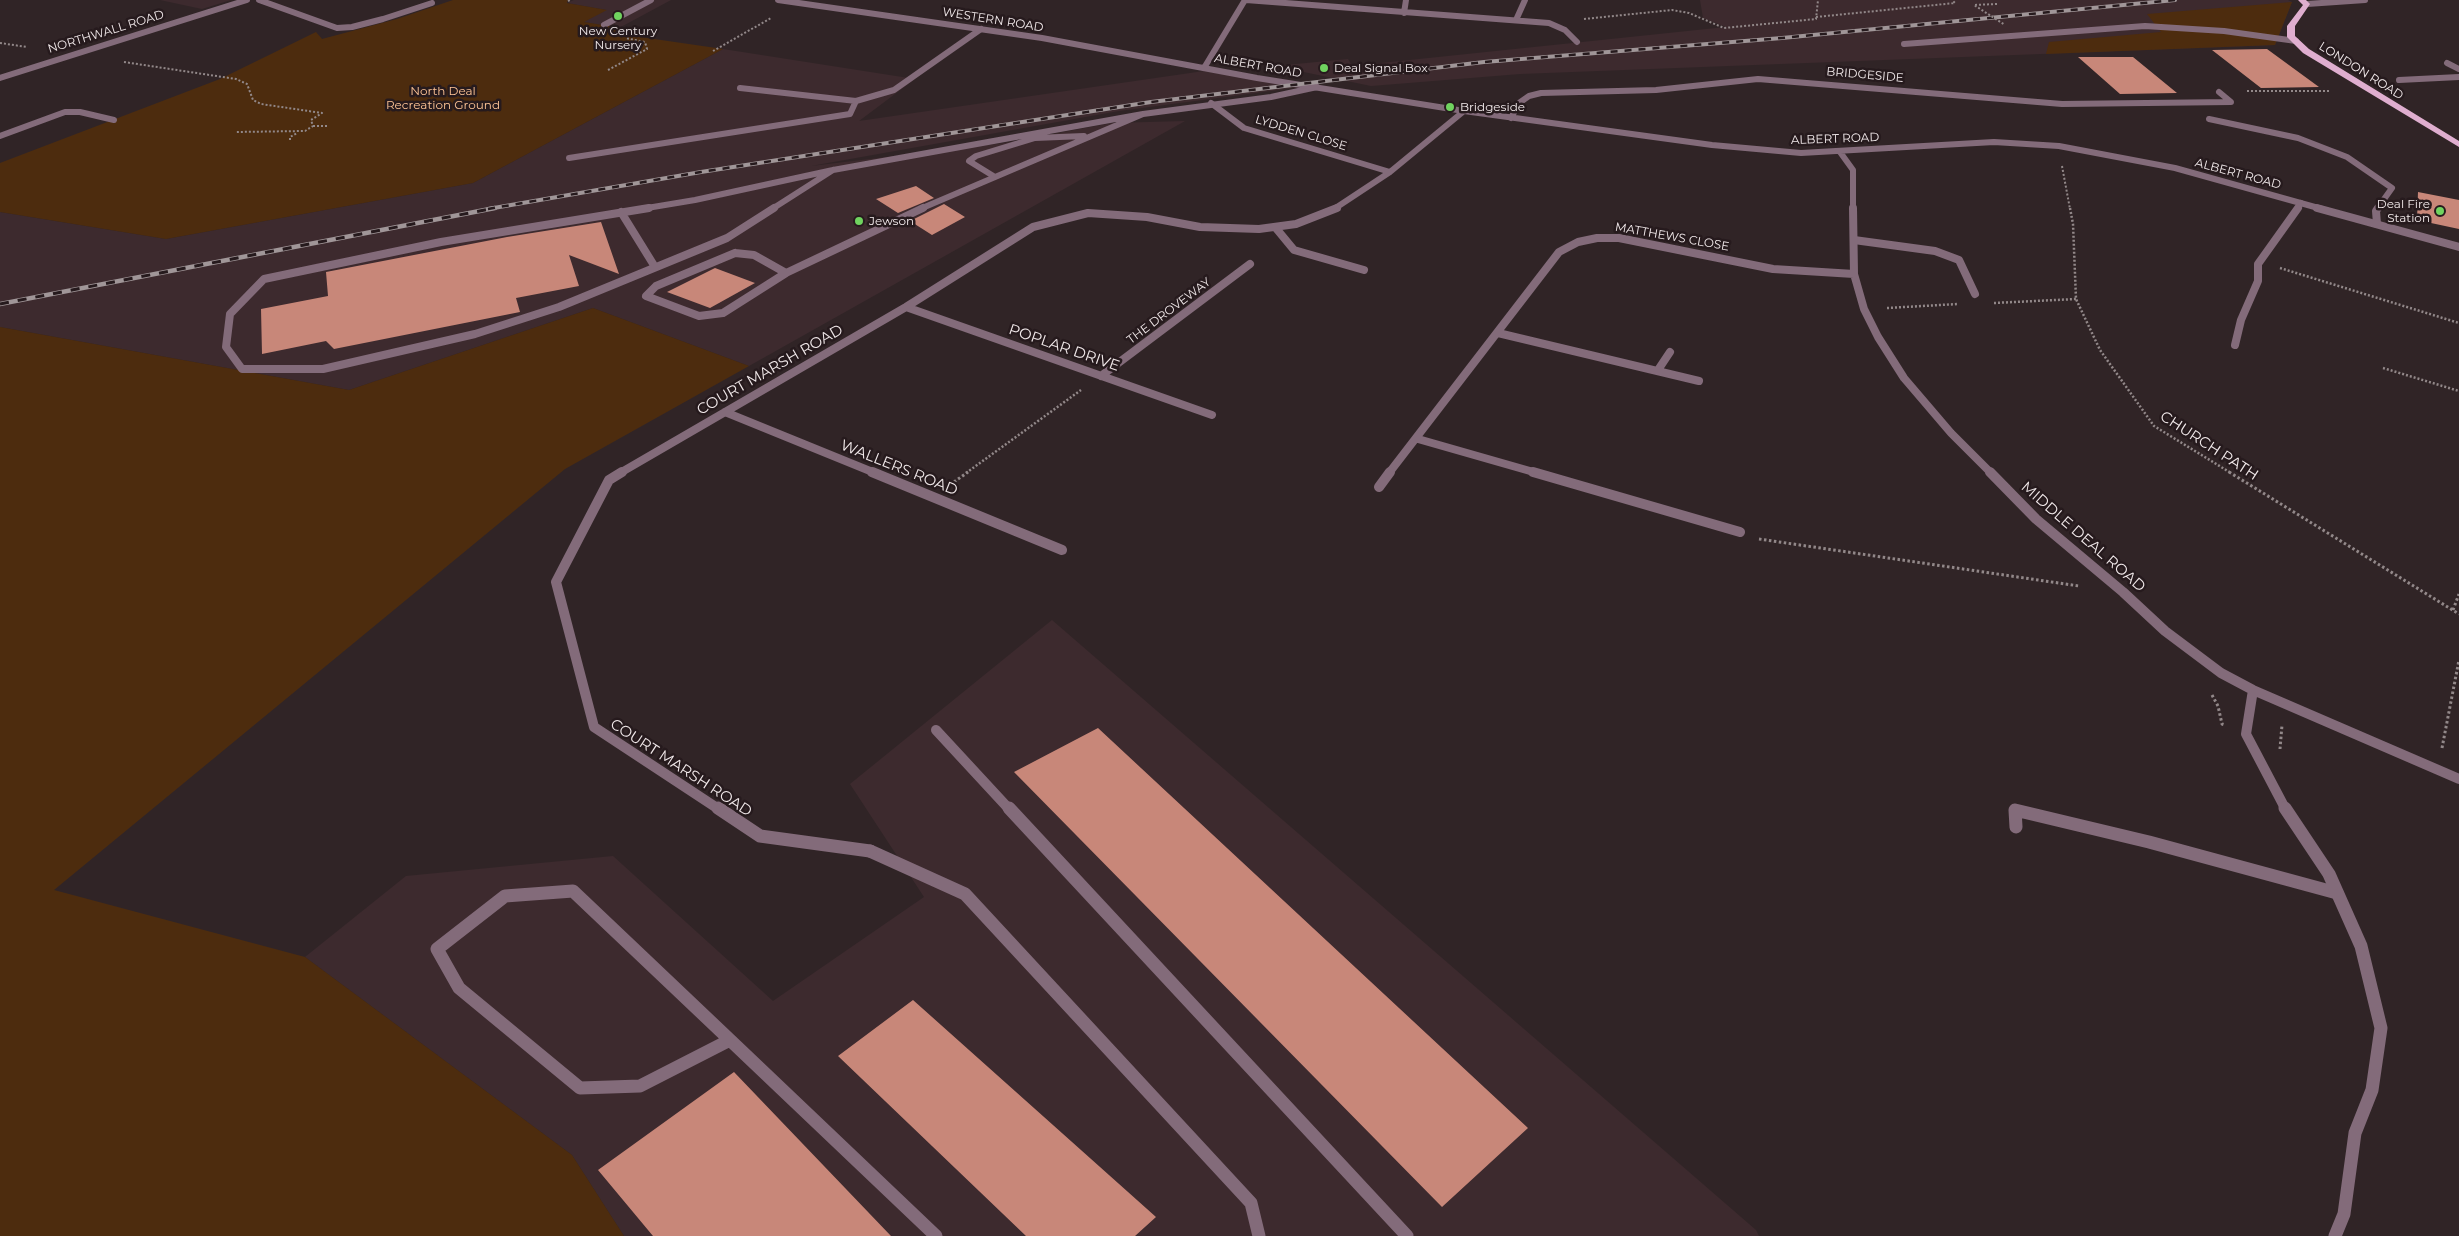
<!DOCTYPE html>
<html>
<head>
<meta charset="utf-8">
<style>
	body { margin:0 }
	canvas { display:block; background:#302426 }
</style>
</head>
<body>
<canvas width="2459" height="1236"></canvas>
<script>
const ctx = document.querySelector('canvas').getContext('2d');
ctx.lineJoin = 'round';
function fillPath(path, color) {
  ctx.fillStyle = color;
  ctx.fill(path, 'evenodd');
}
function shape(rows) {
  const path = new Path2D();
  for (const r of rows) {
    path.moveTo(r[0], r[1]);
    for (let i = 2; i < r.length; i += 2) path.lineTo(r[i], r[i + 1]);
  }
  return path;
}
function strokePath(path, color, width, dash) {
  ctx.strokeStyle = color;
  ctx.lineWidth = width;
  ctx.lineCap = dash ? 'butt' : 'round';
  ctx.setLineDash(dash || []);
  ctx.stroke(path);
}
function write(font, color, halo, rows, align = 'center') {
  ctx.font = font + ' Montserrat,sans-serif';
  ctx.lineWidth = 5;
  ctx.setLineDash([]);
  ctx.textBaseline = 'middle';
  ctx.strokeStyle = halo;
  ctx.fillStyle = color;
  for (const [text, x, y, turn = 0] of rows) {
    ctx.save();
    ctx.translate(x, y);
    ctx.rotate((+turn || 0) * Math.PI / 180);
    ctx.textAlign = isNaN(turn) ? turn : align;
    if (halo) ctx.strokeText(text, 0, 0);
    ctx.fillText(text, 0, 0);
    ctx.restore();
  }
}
fillPath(shape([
	[160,0,231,0,202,9],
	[574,0,671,0,619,28,583,22,606,10,567,3],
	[1700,0,2288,0,2292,2,2275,45,1520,74,1371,86,1275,66,1348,59,1352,66,1726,27,1703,18],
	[723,49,915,79,859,121,1204,71,1301,87,1119,111,811,166,1004,143,1112,123,1185,121,749,366,593,308,349,390,0,327,0,212,166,239,473,183],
	[1052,620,1756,1230,1759,1236,624,1236,572,1155,305,957,406,876,613,856,773,1001,924,897,850,784]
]), '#3d2a2e');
fillPath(shape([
	[453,0,568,0,567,3,607,10,584,22,621,28,613,33,723,49,473,183,166,239,0,212,0,163,220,79,316,32,322,39,397,19],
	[2292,2,2275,45,2046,54,2049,42,2161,32,2147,14],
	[593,308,749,366,565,469,54,890,305,957,572,1155,624,1236,0,1236,0,327,349,390]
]), '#4d2c0e');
fillPath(shape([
	[2267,49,2319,87,2261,88,2212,50],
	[2078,57,2133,57,2177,93,2120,94],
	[916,186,934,198,898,213,876,199],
	[2418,192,2459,200,2459,229,2417,220],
	[944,204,965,217,932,235,910,221],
	[601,222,619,274,569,255,579,286,516,298,520,312,334,349,326,341,262,354,261,309,328,296,326,272,507,237],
	[715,268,755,283,710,308,667,292],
	[1098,728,1528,1128,1442,1207,1014,772],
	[913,1000,1156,1217,1135,1236,1026,1236,838,1056],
	[734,1072,891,1236,653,1236,598,1170]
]), '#c88779');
strokePath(shape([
	[568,1,570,0],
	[1816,17,1955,3,1952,0],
	[1584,19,1672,10,1689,13,1724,28,1816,19,1818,0],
	[0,43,27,47],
	[713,51,771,18],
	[124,62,236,79,247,84,253,100,261,104,322,113,311,120,313,126,305,131,235,132],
	[608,70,647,49,645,42,625,38],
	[2247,91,2331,91],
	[313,126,329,126],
	[290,140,290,137,297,133],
	[2062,166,2070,209]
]), '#928889', 2, [2, 2]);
strokePath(shape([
	[2070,208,2073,224,2076,299,2100,350,2154,426,2231,473],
	[2280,268,2459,323],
	[1994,303,2076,299],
	[1887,308,1958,304],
	[2383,368,2459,391],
	[966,473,1081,390]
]), '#928889', 2.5, [2, 2]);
strokePath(shape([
	[2229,472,2459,614],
	[954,482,968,472],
	[1759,539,2079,586],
	[2453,610,2459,594],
	[2212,695,2218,706,2222,724,2225,725],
	[2442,748,2459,660],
	[2280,749,2282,725]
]), '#928889', 3, [2.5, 2.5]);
strokePath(shape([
	[259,0,337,28,352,27,383,19,432,3],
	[604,25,651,0],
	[1904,44,2145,26,2224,31,2296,41],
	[740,88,856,101,894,90,981,29],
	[2209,119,2298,138,2347,157,2392,188,2377,209],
	[569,158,850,114,856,101],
	[833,170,1143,114],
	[995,177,969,161,976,156,1035,138,1084,136],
	[641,209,695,200,833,170],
	[772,209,833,170],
	[920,209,1143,114,1271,97,1317,87],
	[2297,209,2301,203]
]), '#836b7a', 6);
strokePath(shape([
	[649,208,441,242,264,279,230,314,226,347,242,369,323,369,475,334,559,307,727,238,774,208],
	[621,212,655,267],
	[2377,224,2376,211,2378,208],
	[1854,240,1935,251,1959,260,1975,294],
	[735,253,754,255,786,273,723,313,699,316,646,296,656,286,735,253],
	[786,273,923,208],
	[2235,345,2241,320,2258,281,2258,264,2298,208]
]), '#836b7a', 8);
strokePath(shape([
	[936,730,1010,810]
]), '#836b7a', 10);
strokePath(shape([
	[1009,808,1407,1236],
	[2016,827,2015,810,2149,842,2337,893],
	[870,851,965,894,1251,1203,1259,1236],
	[573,891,730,1040,640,1086,580,1088,459,988,437,949,505,896,573,891],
	[730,1040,936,1236]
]), '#836b7a', 13);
strokePath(shape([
	[778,0,1042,38,1257,78,1464,111,1712,145,1801,153,1994,142,2059,146,2175,168,2322,209],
	[1246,0,1549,23,1565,30,1577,42],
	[1404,13,1406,0],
	[1516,20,1525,0],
	[2447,63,2459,69],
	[1204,68,1245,0],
	[0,78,247,0],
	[2399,80,2459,77],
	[1211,103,1244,128,1390,172],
	[1511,118,1519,103,1529,96,1541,93,1656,90,1758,79,2062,104,2231,102,2219,92],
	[0,136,65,112,80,112,114,120],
	[1840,152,1853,170,1853,209],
	[1334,209,1390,172,1464,111]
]), '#836b7a', 6);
strokePath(shape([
	[1853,208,1854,274,1864,309,1878,337,1904,378,1951,433,1991,473],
	[2317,208,2459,247],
	[1275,227,1294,250,1364,270],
	[906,307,1212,415],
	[1498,333,1699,381],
	[1658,370,1670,352],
	[1101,376,1250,264],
	[725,412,875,473],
	[1418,439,1537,473],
	[620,473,906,307,1033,227,1088,213,1147,217,1200,227,1259,229,1296,224,1337,208],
	[1389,473,1559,252,1578,242,1597,238,1619,238,1773,269,1854,274]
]), '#836b7a', 8);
strokePath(shape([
	[622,472,609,480,556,582,594,727,720,810],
	[872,472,1062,550],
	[1533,472,1740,532],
	[1990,472,2036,519,2123,592,2165,631,2221,673,2253,690,2459,779],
	[1379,487,1390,472],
	[2253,690,2246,734,2286,810]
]), '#836b7a', 10);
strokePath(shape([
	[718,808,760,836,870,851],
	[2285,808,2329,874,2361,946,2381,1028,2372,1090,2355,1133,2344,1214,2335,1236]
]), '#836b7a', 13);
strokePath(shape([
	[2307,4,2365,0]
]), '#836b7a', 6);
fillPath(shape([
	[2298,0,2306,0,2310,4,2295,26,2295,36,2309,49,2459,141,2459,147,2303,53,2287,37,2287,26,2303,5,2298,0]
]), '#dfaecf');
const railFar1 = shape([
	[488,209,701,172,1151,102,1484,62,1782,38,2175,0]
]);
const rail = shape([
	[0,304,495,208]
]);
strokePath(railFar1, '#a09698', 4);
strokePath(rail, '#a09698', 4.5);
strokePath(railFar1, '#261a1d', 2.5, [7]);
strokePath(rail, '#261a1d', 3, [9]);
strokePath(shape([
	[1997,4,1974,5,2005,25]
]), '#928889', 2, [2, 2]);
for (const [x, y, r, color] of [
	[618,16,5,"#70d35f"],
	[1324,68,5,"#70d35f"],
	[1450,107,5,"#70d35f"],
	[2440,211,5,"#70d35f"],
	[859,221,5,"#70d35f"]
]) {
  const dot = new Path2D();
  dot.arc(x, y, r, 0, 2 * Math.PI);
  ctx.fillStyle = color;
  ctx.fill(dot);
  strokePath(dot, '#261a1d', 2);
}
write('12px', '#f2eaeb', '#261a1d', [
	["WESTERN ROAD",993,20,9],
	["NORTHWALL ROAD",106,32,-17],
	["ALBERT ROAD",1258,66,10],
	["LONDON ROAD",2361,71,32],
	["BRIDGESIDE",1865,75,5],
	["LYDDEN CLOSE",1301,133,17],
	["ALBERT ROAD",1835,139,-2],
	["ALBERT ROAD",2238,174,15],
	["MATTHEWS CLOSE",1672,237,10],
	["THE DROVEWAY",1169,311,-37]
]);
write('12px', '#f2eaeb', '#261a1d', [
	["New Century",618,31,"center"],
	["Nursery",618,45,"center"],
	["Deal Signal Box",1334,68],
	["Bridgeside",1460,107],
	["Deal Fire",2430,204,"right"],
	["Station",2430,218,"right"],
	["Jewson",869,221]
], 'left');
write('12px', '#ffc596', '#261a1d', [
	["North Deal",443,91],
	["Recreation Ground",443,105]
]);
write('15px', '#f2eaeb', '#261a1d', [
	["POPLAR DRIVE",1064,348,19],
	["COURT MARSH ROAD",770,370,-30],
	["CHURCH PATH",2209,446,33],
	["WALLERS ROAD",899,468,22],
	["MIDDLE DEAL ROAD",2083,537,41],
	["COURT MARSH ROAD",681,768,33]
]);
</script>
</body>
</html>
